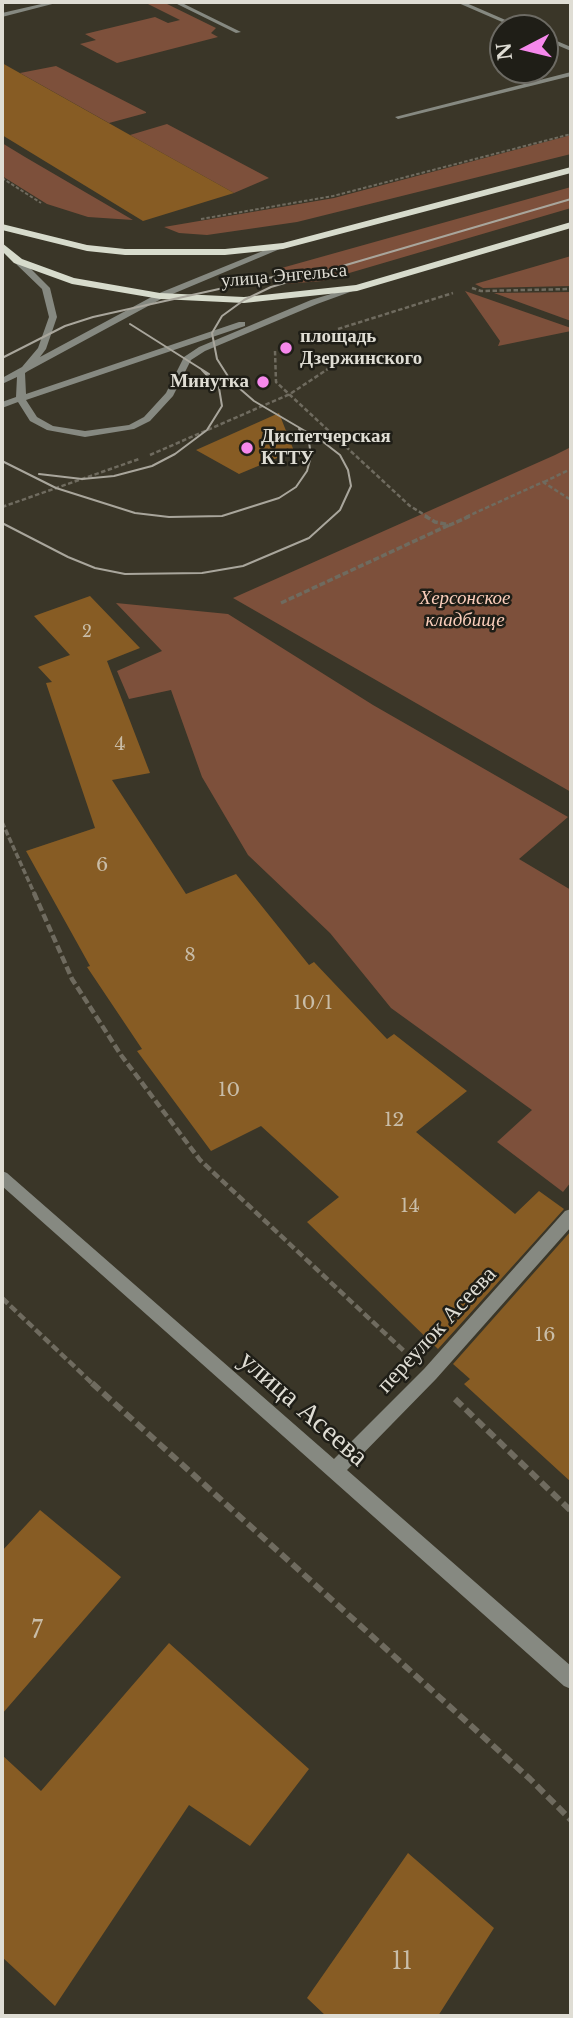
<!DOCTYPE html>
<html>
<head>
<meta charset="utf-8">
<style>
	body { margin:0 }
	#map { position:relative; width:573px; height:2018px; overflow:hidden; background:#3a3628; font-family:"Libre Baskerville",serif }
	canvas { display:block }
	.frame { position:absolute; inset:0; border:4px solid #dfddd4; pointer-events:none }
	.north { position:absolute; left:489px; top:14px; width:70px; height:70px; box-sizing:border-box; background:#1f1e17; border:2px solid #6c6a63; border-radius:50%; rotate:263deg; font-size:19px; font-weight:700; line-height:28px; text-align:center; color:#dfddd4 }
	.north::after { content:''; display:block; margin:auto; width:24px; height:32px; background:#f688ec; clip-path:polygon(50% 0,100% 100%,50% 72%,0 100%) }
</style>
</head>
<body>
<div id="map">
<canvas width="573" height="2018"></canvas>
<div class="frame"></div>
<div class="north">N</div>
</div>
<script>
const ctx = document.querySelector('canvas').getContext('2d');
ctx.lineJoin = 'round';
function fillPath(path, color) {
  ctx.fillStyle = color;
  ctx.fill(path, 'evenodd');
}
function shape(rows) {
  const path = new Path2D();
  for (const r of rows) {
    path.moveTo(r[0], r[1]);
    for (let i = 2; i < r.length; i += 2) path.lineTo(r[i], r[i + 1]);
  }
  return path;
}
function strokePath(path, color, width, dash) {
  ctx.strokeStyle = color;
  ctx.lineWidth = width;
  ctx.lineCap = dash ? 'butt' : 'round';
  ctx.setLineDash(dash || []);
  ctx.stroke(path);
}
function write(font, color, halo, rows, align = 'center') {
  ctx.font = font + ' "Libre Baskerville",serif';
  ctx.lineWidth = 5;
  ctx.setLineDash([]);
  ctx.textBaseline = 'middle';
  ctx.strokeStyle = halo;
  ctx.fillStyle = color;
  for (const [text, x, y, turn = 0] of rows) {
    ctx.save();
    ctx.translate(x, y);
    ctx.rotate((+turn || 0) * Math.PI / 180);
    ctx.textAlign = isNaN(turn) ? turn : align;
    if (halo) ctx.strokeText(text, 0, 0);
    ctx.fillText(text, 0, 0);
    ctx.restore();
  }
}
fillPath(shape([
	[144,2,163,2,216,28,211,33,218,37,117,63,80,44,96,40,85,34,155,17,168,23,180,20],
	[56,66,146,112,146,113,109,123,20,73],
	[167,124,269,178,234,193,130,135],
	[571,135,571,154,297,222,207,235,179,233,164,227,334,198],
	[2,143,25,157,133,220,88,217,47,204,2,176],
	[571,187,571,208,322,281,285,284,272,281,278,269],
	[571,256,571,286,483,288,475,284],
	[465,291,571,328,571,331,498,346,500,341],
	[571,292,571,321,494,293],
	[571,447,571,792,233,598,555,455],
	[116,603,228,614,373,705,568,817,519,859,571,890,571,1182,563,1192,497,1142,532,1110,391,1008,330,933,248,855,202,777,171,690,129,699,117,671,162,651]
]), '#7d503b');
fillPath(shape([
	[2,63,130,135,234,193,143,221,2,135],
	[279,413,294,451,239,474,196,450],
	[90,596,140,648,107,661,150,773,112,780,186,894,236,874,309,965,314,962,387,1039,394,1034,467,1091,416,1132,515,1214,539,1191,564,1209,438,1349,307,1222,339,1197,261,1126,211,1151,137,1051,142,1049,87,967,90,966,26,851,95,828,46,683,52,682,38,667,70,655,34,616],
	[571,1231,571,1482,464,1384,470,1379,453,1364],
	[40,1510,121,1577,2,1714,2,1551],
	[169,1643,309,1769,250,1846,189,1805,55,2006,2,1957,2,1755,41,1791],
	[408,1853,494,1928,438,2016,326,2016,307,1998]
]), '#875c24');
strokePath(shape([
	[2,178,41,203],
	[201,219,333,196,571,134]
]), '#6f6b5f', 2, [3.5, 2]);
strokePath(shape([
	[472,288,481,291,571,289],
	[338,329,453,293],
	[275,351,276,382,410,506,428,517],
	[150,455,290,394,340,361],
	[544,482,571,469],
	[2,507,139,459],
	[466,517,543,482,571,500]
]), '#6f6b5f', 2.5, [4.5, 2.5]);
strokePath(shape([
	[425,516,435,522,450,525,470,516],
	[281,603,449,525],
	[2,822,35,895]
]), '#6f6b5f', 3.5, [6, 2.5]);
strokePath(shape([
	[34,893,72,979,121,1055,200,1160,405,1352],
	[2,1298,94,1385]
]), '#6f6b5f', 4.5, [8, 3.5]);
strokePath(shape([
	[92,1383,530,1779,571,1820],
	[455,1399,571,1511]
]), '#6f6b5f', 6, [10, 5]);
fillPath(shape([
	[50,2,60,2,2,17,2,13,50,2],
	[173,2,180,2,241,32,236,33,173,2],
	[456,2,464,2,524,28,516,28,456,2],
	[545,36,571,47,571,51,545,40,545,36],
	[571,72,571,76,398,119,395,117,571,72]
]), '#868981');
fillPath(shape([
	[2,1171,7,1173,334,1459,424,1369,565,1211,571,1209,571,1227,436,1379,347,1470,571,1666,571,1689,564,1686,2,1186,2,1171]
]), '#868981');
fillPath(shape([
	[280,244,287,246,163,298,28,371,25,373,26,394,239,322,245,322,245,326,26,400,37,417,53,426,85,431,129,425,144,417,166,393,184,357,199,347,311,300,357,286,361,288,317,304,205,351,191,360,173,396,150,421,134,429,85,437,47,430,30,421,18,402,2,408,2,402,16,397,17,377,2,384,2,378,22,367,38,348,49,317,42,289,15,263,15,259,21,259,50,288,57,317,46,349,40,357,157,294,280,244]
]), '#868981');
fillPath(shape([
	[571,167,571,173,283,249,225,255,125,255,87,251,2,230,2,224,87,245,125,249,225,249,283,243,571,167],
	[571,222,571,228,357,291,244,303,160,299,72,284,14,263,2,251,2,243,22,259,74,278,160,293,244,297,356,285,571,222]
]), '#d7dbcc');
strokePath(shape([
	[130,324,209,374],
	[2,358,65,326,93,317,282,275],
	[2,461,56,488,135,513,169,517,222,516,279,498,296,487,307,471,311,456,309,442,299,429],
	[39,474,82,479,114,476,152,466,175,454,207,430,222,406,219,388,202,370],
	[2,523,68,557,95,568,125,574,202,573,243,566,309,538,340,510,351,486,348,470,340,455,322,441,254,401,231,381,217,359,212,333,222,316,244,300,271,287,571,199]
]), '#a9a69c', 2);
for (const [x, y, r, color] of [
	[286,348,7,"#f688ec"],
	[263,382,7,"#f688ec"],
	[247,448,7,"#f688ec"]
]) {
  const dot = new Path2D();
  dot.arc(x, y, r, 0, 2 * Math.PI);
  ctx.fillStyle = color;
  ctx.fill(dot);
  strokePath(dot, '#1f1e17', 2.5);
}
write('16px', '#c9bda8', null, [
	["2",87,632]
]);
write('19px', '#dfddd4', '#1f1e17', [
	["улица Энгельса",284,276,-5]
]);
write('bold 19px', '#dfddd4', '#1f1e17', [
	["площадь",300,337],
	["Дзержинского",300,359],
	["Минутка",249,382,"right"],
	["Диспетчерская",261,437],
	["КТТУ",261,459]
], 'left');
write('italic 19px', '#fbcebb', '#1f1e17', [
	["Херсонское",465,599],
	["кладбище",465,621]
]);
write('19px', '#c9bda8', null, [
	["4",120,745],
	["6",102,866],
	["8",190,956],
	["10/1",313,1004],
	["10",229,1091],
	["12",394,1121],
	["14",410,1207],
	["16",545,1336]
]);
write('23px', '#dfddd4', '#1f1e17', [
	["переулок Асеева",437,1330,-47]
]);
write('23px', '#c9bda8', null, [
	["7",37,1632],
	["11",402,1963]
]);
write('28px', '#dfddd4', '#1f1e17', [
	["улица Асеева",303,1409,41]
]);
</script>
</body>
</html>
